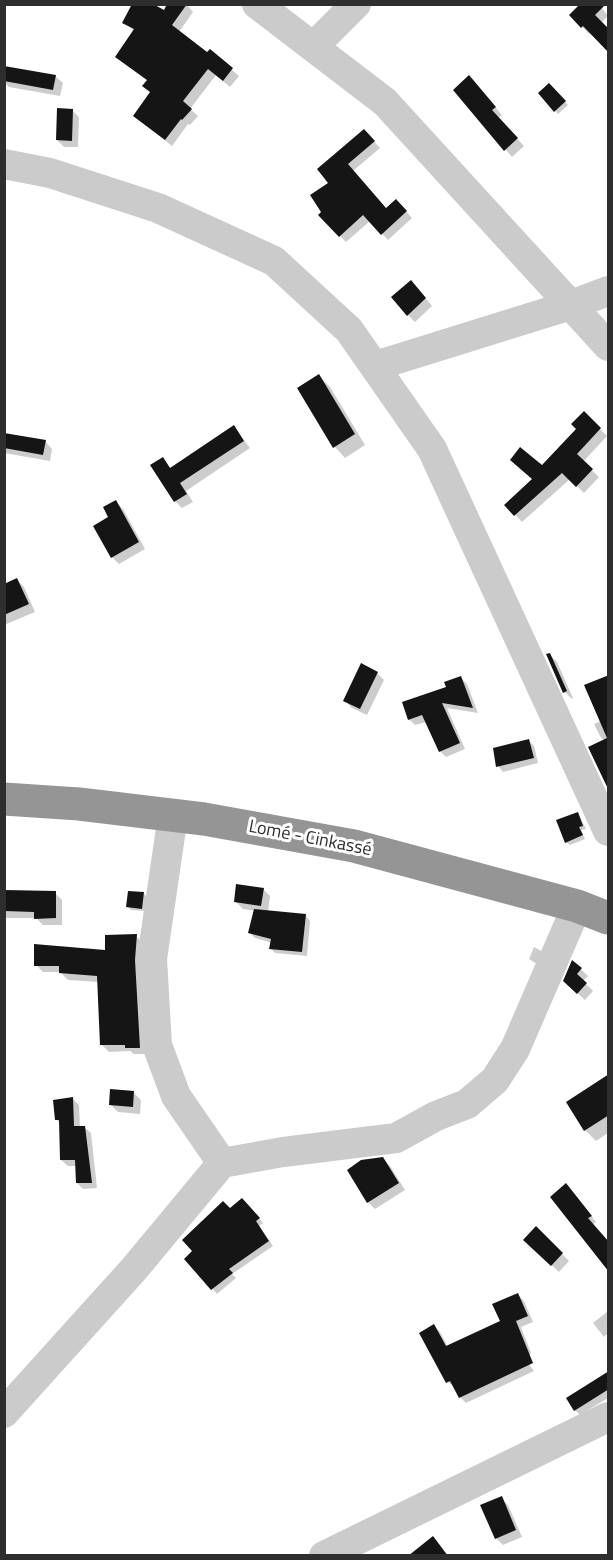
<!DOCTYPE html>
<html>
<head>
<meta charset="utf-8">
<style>
	body { margin:0 }
	#map { position:relative; width:613px; height:1560px; overflow:hidden; background:#fff; font-family:"Titillium Web",sans-serif }
	canvas { display:block }
	.frame { position:absolute; inset:0; border:6px solid #2e2e2e; pointer-events:none }
</style>
</head>
<body>
<div id="map">
<canvas width="613" height="1560"></canvas>
<div class="frame"></div>
</div>
<script>
const ctx = document.querySelector('canvas').getContext('2d');
ctx.lineJoin = 'round';
function fillPath(path, color) {
  ctx.fillStyle = color;
  ctx.fill(path, 'evenodd');
}
function shape(rows) {
  const path = new Path2D();
  for (const r of rows) {
    path.moveTo(r[0], r[1]);
    for (let i = 2; i < r.length; i += 2) path.lineTo(r[i], r[i + 1]);
  }
  return path;
}
function strokePath(path, color, width, dash) {
  ctx.strokeStyle = color;
  ctx.lineWidth = width;
  ctx.lineCap = dash ? 'butt' : 'round';
  ctx.setLineDash(dash || []);
  ctx.stroke(path);
}
function write(font, color, halo, rows, align = 'center') {
  ctx.font = font + ' "Titillium Web",sans-serif';
  ctx.lineWidth = 6;
  ctx.setLineDash([]);
  ctx.textBaseline = 'middle';
  ctx.strokeStyle = halo;
  ctx.fillStyle = color;
  for (const [text, x, y, turn = 0] of rows) {
    ctx.save();
    ctx.translate(x, y);
    ctx.rotate((+turn || 0) * Math.PI / 180);
    ctx.textAlign = isNaN(turn) ? turn : align;
    if (halo) ctx.strokeText(text, 0, 0);
    ctx.fillText(text, 0, 0);
    ctx.restore();
  }
}
fillPath(shape([
	[186,4,193,12,179,32,207,55,210,51,239,76,230,87,216,75,190,109,198,116,190,125,188,124,172,146,135,116,151,93,148,81,117,57,134,31,124,22],
	[599,4,608,16,589,34,571,15],
	[4,67,55,76,63,83,60,96,9,87,4,82],
	[476,85,502,115,498,118,524,146,512,157,455,90],
	[549,85,568,105,558,114,540,93],
	[72,110,79,117,78,147,64,147,57,140],
	[370,137,380,148,353,171,386,209,402,207,412,218,388,240,370,221,346,242,320,215,330,184],
	[418,289,432,306,415,322,408,315],
	[319,376,330,387,365,445,345,458,335,447],
	[584,413,607,436,583,462,599,477,584,493,570,479,522,522,506,505,534,479,542,467,578,429],
	[234,427,250,448,186,491,193,502,182,508,175,501,163,459,171,469],
	[4,434,45,441,52,449,50,461,4,453],
	[116,502,123,509,145,549,119,564,112,557,110,518],
	[17,580,24,587,35,612,4,625,4,585],
	[549,654,557,662,573,698,572,699,565,692],
	[377,673,384,680,367,715,352,708,345,701],
	[608,676,608,783,604,741,600,736,594,724,601,721],
	[461,678,467,684,478,713,447,708,465,749,446,757,440,751,427,722,415,725,409,719],
	[529,741,534,746,538,763,503,772,498,766],
	[578,813,586,829,581,830,585,839,570,845,566,842],
	[263,889,270,896,268,912,305,915,310,921,307,956,275,953,270,948,272,943,255,938,250,933,256,911,243,909,236,902],
	[4,892,55,893,62,900,62,925,43,925,36,918,4,918],
	[144,894,147,897,145,911,131,910,128,907],
	[136,936,143,943,147,1054,134,1054,130,1051,109,1052,101,1044,99,982,68,980,60,972,43,972,36,965,107,952],
	[534,947,543,952,537,964,529,959],
	[4,948,6,950,6,962,4,962],
	[573,962,588,976,583,981,593,991,585,1000,572,988],
	[608,1076,608,1133,596,1141,585,1130],
	[134,1093,141,1100,140,1114,118,1112,111,1105],
	[73,1099,79,1105,80,1128,84,1127,91,1133,97,1188,83,1189,77,1183,76,1166,68,1166,61,1160,60,1123,57,1120],
	[383,1159,390,1166,405,1190,375,1209,368,1202],
	[572,1191,596,1222,592,1225,608,1269],
	[247,1204,263,1223,259,1226,273,1246,232,1274,236,1278,217,1294,186,1259,230,1210],
	[536,1228,569,1261,559,1272,525,1240],
	[518,1295,524,1301,533,1322,521,1327,531,1353,525,1359,534,1371,466,1403,460,1397,455,1387,448,1382,434,1326,440,1332,448,1347,502,1322],
	[608,1311,608,1333,604,1337,593,1323],
	[608,1373,608,1398,580,1415,575,1410],
	[501,1498,508,1505,522,1537,503,1545,496,1538]
]), '#0003');
fillPath(shape([
	[132,4,153,4,164,10,167,4,187,4,172,25,207,52,210,49,233,68,223,81,208,69,183,101,192,109,182,120,181,119,165,140,133,116,150,92,142,86,147,80,115,57,134,29,122,23],
	[580,4,606,4,595,15,609,29,609,53,583,26,581,28,569,15],
	[4,66,56,75,53,90,4,81],
	[469,75,496,107,492,110,518,138,504,151,453,90],
	[549,83,566,101,554,112,538,93],
	[57,108,73,109,72,141,56,140],
	[364,129,375,141,348,164,386,208,396,199,407,211,381,235,363,215,339,237,318,215,321,212,310,195,328,183,317,169],
	[411,280,426,298,407,316,391,297],
	[319,374,355,434,333,448,297,388],
	[584,411,601,428,577,454,593,469,576,487,562,473,514,516,504,505,532,479,510,460,520,447,542,465,576,429,571,424],
	[234,425,244,441,180,483,187,494,174,502,150,465,163,457,170,468],
	[4,433,46,440,43,455,4,448],
	[116,500,139,542,111,558,93,526,108,517,103,507],
	[17,578,29,604,4,615,4,584],
	[550,653,567,691,563,693,546,654],
	[361,663,378,672,360,709,343,701],
	[609,675,609,791,588,747,607,738,584,685],
	[461,676,473,708,442,703,460,743,439,752,422,715,408,720,402,702,446,687,444,682],
	[529,739,534,758,496,767,493,748],
	[578,812,583,826,579,827,583,835,565,843,556,820],
	[236,884,264,888,261,906,234,902],
	[4,890,56,891,56,918,34,919,34,912,4,911],
	[128,891,144,892,142,909,126,907],
	[254,909,306,914,302,952,269,949,271,939,248,933],
	[137,934,135,960,140,1048,125,1048,125,1045,100,1045,97,976,59,973,59,966,34,966,34,944,105,950,105,935],
	[572,960,582,968,577,974,587,983,577,994,563,981],
	[609,1074,609,1115,584,1131,566,1102],
	[110,1089,134,1091,133,1107,109,1105],
	[73,1097,74,1126,85,1126,92,1183,76,1183,75,1160,60,1160,59,1120,55,1120,53,1100],
	[383,1157,399,1183,367,1203,347,1170,361,1160],
	[566,1183,592,1216,588,1218,609,1242,609,1272,550,1197],
	[242,1198,260,1218,256,1221,269,1241,229,1269,233,1273,211,1290,184,1259,192,1251,182,1240,223,1201,230,1208],
	[536,1226,563,1253,551,1266,523,1240],
	[518,1293,528,1316,516,1321,533,1363,459,1398,450,1381,446,1383,419,1333,434,1324,446,1346,500,1321,492,1304],
	[609,1371,609,1389,574,1411,566,1398],
	[502,1496,516,1530,495,1539,480,1505],
	[433,1536,448,1556,408,1556]
]), '#151515');
strokePath(shape([
	[257,4,385,102,608,346],
	[313,47,356,4],
	[4,164,50,173,158,208,274,261,349,330,432,449,608,831],
	[375,366,571,305,608,291],
	[173,815,152,959,157,1045,176,1096,222,1163],
	[4,1413,134,1269,222,1163,283,1152,396,1138,436,1116,467,1104,495,1080,515,1049,577,906],
	[324,1556,608,1417]
]), '#cbcbcb', 30);
strokePath(shape([
	[4,799,79,804,204,819,354,846,577,906,608,918]
]), '#959595', 33);
write('18px', '#2e2e2e', '#fff', [
	["Lomé - Cinkassé",310,839,11]
]);
</script>
</body>
</html>
